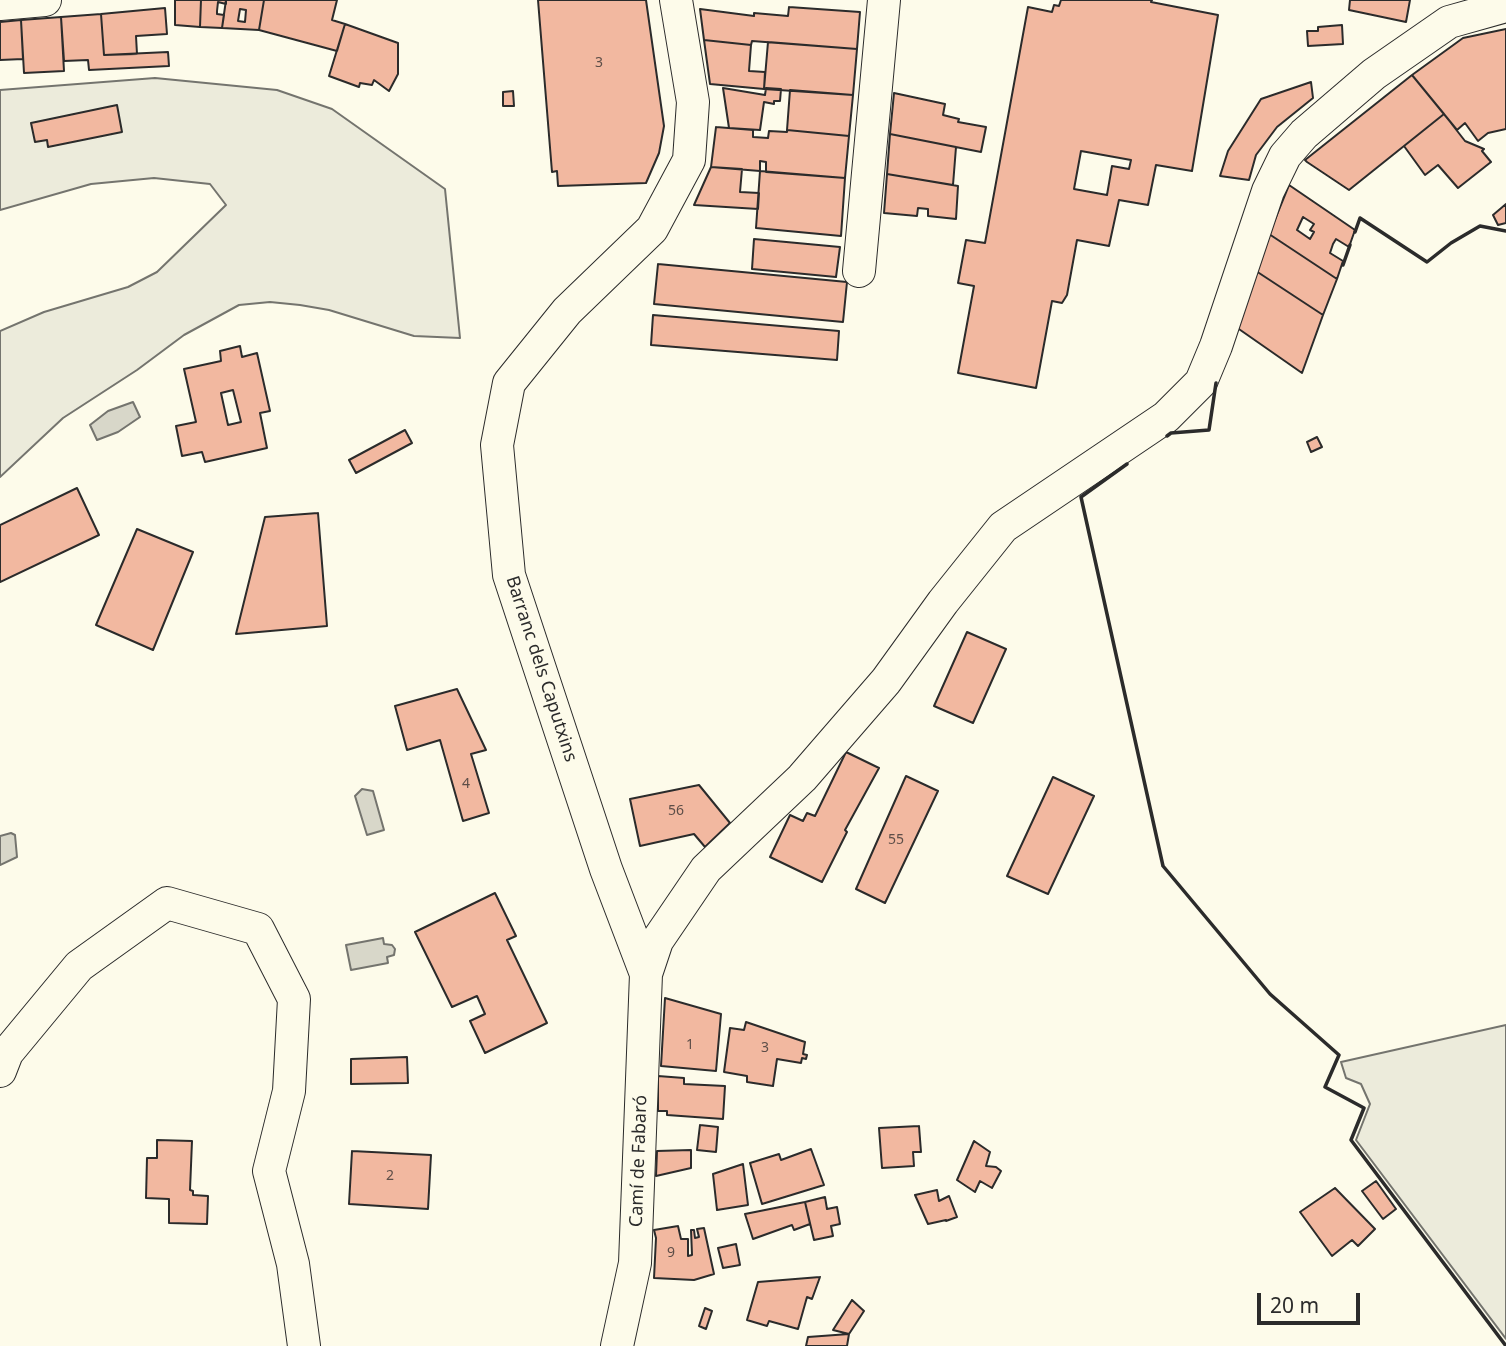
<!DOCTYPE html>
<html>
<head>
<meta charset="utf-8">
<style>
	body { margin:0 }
	#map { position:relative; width:1506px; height:1346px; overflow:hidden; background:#fdfbea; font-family:"Noto Sans",sans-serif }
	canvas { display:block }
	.scale { position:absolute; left:1257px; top:1293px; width:103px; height:32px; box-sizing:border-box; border:4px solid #2b2b2b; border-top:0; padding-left:9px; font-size:21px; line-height:24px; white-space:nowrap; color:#2b2b2b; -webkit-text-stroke:5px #fdfbea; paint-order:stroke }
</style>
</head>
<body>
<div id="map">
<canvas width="1506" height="1346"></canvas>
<div class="scale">20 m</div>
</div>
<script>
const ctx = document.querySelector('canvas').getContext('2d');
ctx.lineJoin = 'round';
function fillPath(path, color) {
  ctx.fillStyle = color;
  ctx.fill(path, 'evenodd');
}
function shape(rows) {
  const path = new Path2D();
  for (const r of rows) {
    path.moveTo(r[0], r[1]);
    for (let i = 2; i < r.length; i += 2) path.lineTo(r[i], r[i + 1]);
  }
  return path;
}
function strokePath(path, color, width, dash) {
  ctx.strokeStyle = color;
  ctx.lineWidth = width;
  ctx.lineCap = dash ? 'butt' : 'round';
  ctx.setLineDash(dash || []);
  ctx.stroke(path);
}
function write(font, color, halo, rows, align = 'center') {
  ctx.font = font + ' "Noto Sans",sans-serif';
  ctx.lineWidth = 5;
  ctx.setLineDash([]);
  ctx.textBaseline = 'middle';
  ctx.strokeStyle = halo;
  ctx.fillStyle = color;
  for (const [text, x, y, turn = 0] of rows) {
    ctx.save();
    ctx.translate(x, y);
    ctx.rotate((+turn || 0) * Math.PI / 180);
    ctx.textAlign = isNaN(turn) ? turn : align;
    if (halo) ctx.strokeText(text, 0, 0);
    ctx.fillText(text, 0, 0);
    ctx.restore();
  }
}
const green = shape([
	[155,78,277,90,332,109,445,189,460,338,414,336,329,310,300,305,270,302,239,305,184,335,137,370,63,418,0,477,0,331,44,312,128,287,157,272,226,205,210,184,154,178,91,184,0,210,0,90,155,78],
	[1506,1025,1506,1339,1356,1140,1370,1104,1361,1084,1346,1078,1341,1062,1506,1025]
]);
fillPath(green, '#ecebdb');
strokePath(green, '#74746e', 2);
const water = shape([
	[133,402,140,417,118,432,97,440,90,425,108,411,133,402],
	[362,789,373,791,384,830,367,835,355,796,362,789],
	[11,833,15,835,17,857,0,865,0,836,11,833],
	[383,938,384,944,392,945,395,949,394,955,387,957,388,963,351,970,346,945,383,938]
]);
fillPath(water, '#d8d7c9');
strokePath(water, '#74746e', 2);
const building = shape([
	[175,0,201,0,200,27,175,25,175,0],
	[201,0,226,0,226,4,218,2,217,11,217,14,224,15,222,28,200,27,201,0],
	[226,0,264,0,259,30,222,28,226,0],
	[240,9,246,10,245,22,238,21,240,9],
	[264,0,337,0,332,20,345,24,337,51,259,30,264,0],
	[538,0,646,0,664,126,659,153,646,183,558,186,557,171,552,172,538,0],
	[1061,0,1152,0,1151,2,1218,15,1192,171,1156,165,1148,205,1119,200,1109,246,1077,240,1067,295,1062,303,1052,301,1036,388,958,373,974,286,958,283,966,240,985,243,1028,7,1052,12,1054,5,1059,6,1061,0],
	[1081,151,1131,160,1129,169,1112,166,1107,195,1074,189,1081,151],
	[1350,0,1410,0,1406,22,1349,10,1350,0],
	[789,7,860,12,857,49,752,41,751,45,704,40,700,9,754,16,754,13,788,16,789,7],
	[165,8,167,34,136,36,137,54,104,55,101,14,165,8],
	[101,14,104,55,168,52,169,66,89,70,88,60,64,61,61,17,101,14],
	[61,17,64,71,24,73,21,20,61,17],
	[21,20,23,59,0,60,0,22,21,20],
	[345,24,398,43,398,74,389,91,374,80,372,85,360,83,359,87,329,76,345,24],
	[1342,25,1343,44,1308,46,1307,31,1318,31,1318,27,1342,25],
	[1506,29,1506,129,1488,133,1478,141,1465,123,1457,130,1412,75,1463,38,1506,29],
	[704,40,751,45,749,71,765,72,764,89,710,84,704,40],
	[768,42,857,49,853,95,764,89,768,42],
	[1412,75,1444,114,1349,190,1307,162,1305,160,1412,75],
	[1311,82,1313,98,1277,127,1256,155,1249,180,1220,176,1228,151,1261,99,1311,82],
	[723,88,765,95,766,88,781,89,780,101,774,101,774,104,764,102,760,130,729,128,723,88],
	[790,90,853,95,849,136,787,130,790,90],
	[513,91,514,106,503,106,503,92,513,91],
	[894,93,945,104,943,115,959,119,958,122,986,127,981,152,890,134,894,93],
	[117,105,122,132,48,147,47,140,35,142,31,123,117,105],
	[1444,114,1465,141,1484,149,1482,151,1491,162,1458,188,1438,165,1425,175,1404,146,1444,114],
	[716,127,753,130,753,137,768,138,769,131,787,132,787,130,849,136,845,178,766,172,766,162,760,161,760,171,711,167,716,127],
	[890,134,956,147,953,185,887,174,890,134],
	[711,167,742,169,740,192,759,193,758,209,694,205,711,167],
	[760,171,845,178,841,236,756,228,760,171],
	[887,174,958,186,956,219,928,216,928,209,918,208,917,216,884,213,887,174],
	[1289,185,1355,230,1349,247,1336,239,1333,244,1330,253,1343,261,1337,279,1269,234,1289,185],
	[1303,217,1314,224,1310,230,1314,232,1310,239,1297,230,1303,217],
	[1506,204,1506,223,1498,225,1493,215,1506,204],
	[1269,234,1337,279,1323,315,1256,271,1269,234],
	[754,239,840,247,836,277,752,269,754,239],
	[658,264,847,282,843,322,654,304,658,264],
	[1256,271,1323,315,1302,373,1236,327,1256,271],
	[653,315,839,331,837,360,651,345,653,315],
	[240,346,242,357,257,353,270,411,260,413,267,448,205,462,202,452,182,456,176,426,196,422,184,369,221,361,220,351,240,346],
	[233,390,241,422,228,425,221,393,233,390],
	[405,430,412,443,356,473,349,460,405,430],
	[1317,437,1322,447,1311,452,1307,442,1317,437],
	[77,488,99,535,0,582,0,525,77,488],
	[318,513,327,626,236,634,265,517,318,513],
	[137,529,193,552,153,650,96,625,137,529],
	[967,632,1006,649,973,723,934,706,967,632],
	[457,689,486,750,471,754,489,813,463,821,440,740,407,750,395,706,457,689],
	[846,752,879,768,845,830,847,832,822,882,770,857,790,815,803,821,807,813,815,816,846,752],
	[906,776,938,791,885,903,856,889,906,776],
	[1053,777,1094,796,1048,894,1007,876,1053,777],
	[699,785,730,823,705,847,694,834,640,846,630,799,699,785],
	[495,893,516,936,507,940,547,1023,485,1053,470,1021,485,1014,477,996,452,1007,415,932,495,893],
	[665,998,721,1014,716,1071,661,1066,665,998],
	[746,1022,805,1042,803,1054,807,1055,806,1059,802,1058,801,1063,777,1059,773,1086,747,1082,747,1076,724,1072,730,1028,744,1030,746,1022],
	[407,1057,408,1083,351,1084,351,1059,407,1057],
	[658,1076,684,1078,684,1084,725,1086,723,1119,667,1115,667,1111,658,1111,658,1076],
	[700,1125,718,1127,716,1152,697,1150,700,1125],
	[919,1126,921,1152,913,1152,914,1166,882,1168,879,1128,919,1126],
	[157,1140,192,1141,190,1190,193,1191,193,1195,208,1196,207,1224,169,1223,169,1199,146,1198,147,1158,157,1158,157,1140],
	[974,1141,990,1152,986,1166,996,1167,1001,1171,992,1188,980,1181,975,1192,957,1180,974,1141],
	[811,1149,824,1185,762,1204,750,1163,779,1154,781,1160,811,1149],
	[691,1150,691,1168,656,1176,657,1151,691,1150],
	[352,1151,431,1155,428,1209,349,1204,352,1151],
	[743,1164,748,1205,717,1210,713,1174,743,1164],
	[1376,1181,1396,1209,1383,1219,1362,1191,1376,1181],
	[1335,1188,1375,1229,1358,1246,1352,1240,1332,1256,1300,1212,1335,1188],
	[937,1190,939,1201,949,1196,957,1217,946,1221,946,1220,928,1224,915,1195,937,1190],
	[825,1197,827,1209,837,1207,840,1224,831,1226,833,1236,814,1240,805,1202,825,1197],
	[805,1202,810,1224,794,1230,792,1225,753,1239,745,1214,805,1202],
	[678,1226,681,1239,688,1239,688,1256,692,1255,691,1230,694,1230,695,1238,699,1237,697,1229,704,1228,714,1274,694,1280,654,1278,656,1238,654,1230,678,1226],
	[736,1244,740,1265,723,1268,718,1248,736,1244],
	[820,1277,812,1299,807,1297,798,1329,769,1321,767,1326,747,1320,758,1282,820,1277],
	[852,1300,864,1311,849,1334,833,1330,852,1300],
	[705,1308,712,1311,706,1329,699,1326,705,1308],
	[849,1334,847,1346,806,1346,808,1337,849,1334]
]);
fillPath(building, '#f2b8a0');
strokePath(building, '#2b2b2b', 2);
const minor = shape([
	[0,4,45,0],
	[859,271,884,0],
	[646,974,606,869,509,575,497,445,509,383,567,311,652,229,689,160,693,102,676,0],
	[0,1071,7,1053,79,966,167,903,258,929,294,999,289,1091,269,1171,293,1264,304,1346],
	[617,1346,635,1263,646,974,657,941,706,869,802,778,886,681,943,602,1003,527,1166,417,1201,382,1216,346,1268,191,1285,156,1304,134,1374,74,1449,22,1506,6]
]);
strokePath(minor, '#2b2b2b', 34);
strokePath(minor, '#fdfbea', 32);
strokePath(shape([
	[1355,232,1360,218,1427,262,1451,243,1480,226,1506,231],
	[1343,265,1350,245],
	[1167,436,1171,433,1209,430,1216,383],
	[1127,464,1081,497,1163,866,1270,994,1339,1055,1325,1087,1364,1108,1351,1140,1506,1346]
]), '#2b2b2b', 3.5);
write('14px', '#5d4e48', null, [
	["3",599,63],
	["4",466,784],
	["56",676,811],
	["55",896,840],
	["1",690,1045],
	["3",765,1048],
	["2",390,1176],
	["9",671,1253]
]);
write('18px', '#2b2b2b', '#fdfbea', [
	["Barranc dels Caputxins",541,669,72],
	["Camí de Fabaró",639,1161,-88]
]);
</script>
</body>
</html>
